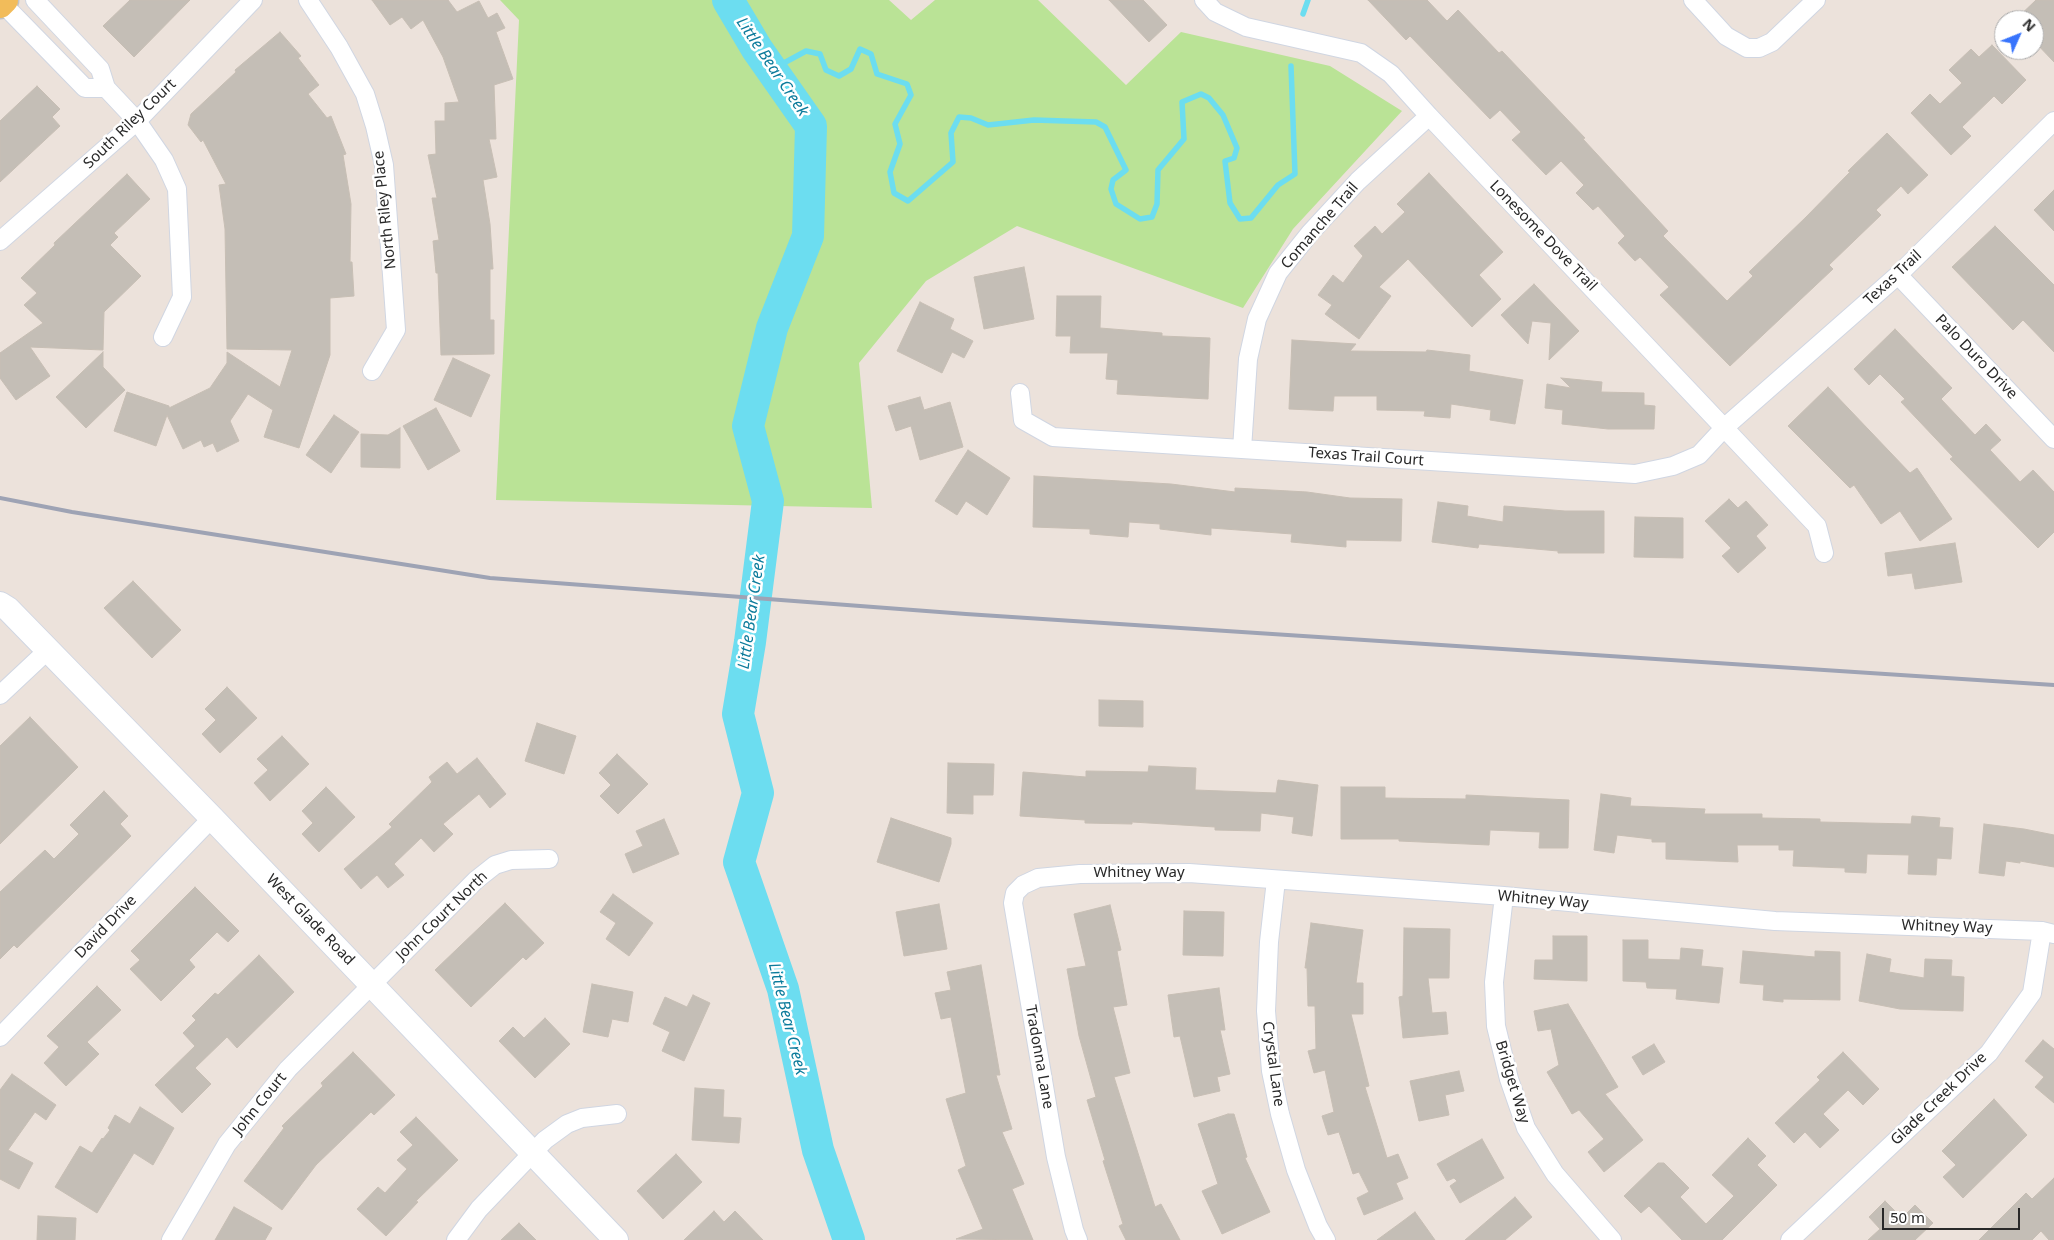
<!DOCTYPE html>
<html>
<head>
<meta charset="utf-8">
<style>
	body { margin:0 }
	#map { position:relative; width:2054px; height:1240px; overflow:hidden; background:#ece2db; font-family:"Noto Sans",sans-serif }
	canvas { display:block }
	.north { position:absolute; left:1994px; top:10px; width:50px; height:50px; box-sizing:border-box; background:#fff; border:1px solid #a9a9a9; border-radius:50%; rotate:46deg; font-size:14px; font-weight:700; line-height:20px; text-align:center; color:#292929 }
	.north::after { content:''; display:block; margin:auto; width:18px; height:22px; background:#3874fc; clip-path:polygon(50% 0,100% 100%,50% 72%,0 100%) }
	.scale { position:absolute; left:1882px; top:1208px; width:138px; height:22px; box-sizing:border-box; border:2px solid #292929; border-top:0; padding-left:6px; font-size:15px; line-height:18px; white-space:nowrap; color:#292929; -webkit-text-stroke:4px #fff; paint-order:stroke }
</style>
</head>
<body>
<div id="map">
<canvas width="2054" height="1240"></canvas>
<div class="north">N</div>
<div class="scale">50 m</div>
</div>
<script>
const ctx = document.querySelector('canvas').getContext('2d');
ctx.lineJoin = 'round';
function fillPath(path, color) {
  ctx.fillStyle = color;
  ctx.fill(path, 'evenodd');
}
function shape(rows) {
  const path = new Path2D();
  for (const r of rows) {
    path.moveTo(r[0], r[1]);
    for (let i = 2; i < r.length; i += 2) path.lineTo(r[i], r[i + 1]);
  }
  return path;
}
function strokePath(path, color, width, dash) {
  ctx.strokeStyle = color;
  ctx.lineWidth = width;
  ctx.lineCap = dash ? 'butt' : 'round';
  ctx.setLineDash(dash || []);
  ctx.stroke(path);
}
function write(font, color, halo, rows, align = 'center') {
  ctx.font = font + ' "Noto Sans",sans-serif';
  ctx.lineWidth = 5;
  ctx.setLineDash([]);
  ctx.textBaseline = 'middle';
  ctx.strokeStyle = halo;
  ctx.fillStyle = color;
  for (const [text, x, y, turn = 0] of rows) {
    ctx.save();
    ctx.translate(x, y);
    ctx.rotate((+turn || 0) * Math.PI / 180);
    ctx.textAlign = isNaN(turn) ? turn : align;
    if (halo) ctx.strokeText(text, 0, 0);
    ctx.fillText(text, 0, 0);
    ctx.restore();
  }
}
fillPath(shape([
	[500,0,889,0,911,20,935,0,1038,0,1126,85,1181,32,1330,66,1402,111,1293,229,1243,308,1017,226,926,281,859,363,872,508,496,500,519,20]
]), '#bae396');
strokePath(shape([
	[1303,14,1308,0],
	[771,70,806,51,820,54,826,70,839,76,851,69,860,49,871,54,877,74,907,84,911,95,895,124,900,144,890,172,894,193,908,201,953,162,951,133,959,117,971,118,988,125,1034,120,1096,122,1105,127,1126,170,1113,180,1111,189,1116,204,1140,219,1152,217,1157,204,1158,170,1184,139,1182,102,1201,94,1209,98,1223,115,1237,148,1234,158,1225,161,1230,203,1240,219,1251,218,1278,185,1295,174,1291,66]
]), '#6cddf0', 5.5);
strokePath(shape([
	[728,0,757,49,811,126,808,236,772,328,748,426,768,501,750,642,738,714,758,793,739,862,783,989,818,1150,849,1240]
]), '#6cddf0', 32);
const building = shape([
	[130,0,190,0,134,57,103,26,130,0],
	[372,0,448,0,457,12,479,1,488,18,497,13,505,28,496,32,513,79,494,85,496,139,489,139,497,177,483,180,490,224,493,269,490,269,490,320,494,320,494,354,441,355,438,273,436,273,433,241,439,240,432,198,437,198,428,155,436,154,435,121,445,121,445,103,459,102,443,57,423,20,411,29,402,17,390,25,372,0],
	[1109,0,1143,0,1167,25,1149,42,1109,0],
	[1368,0,1427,0,1447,21,1458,10,1499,53,1502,51,1585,138,1583,139,1668,231,1663,236,1727,301,1753,276,1749,272,1806,217,1850,172,1848,171,1887,133,1928,175,1908,194,1901,186,1876,210,1881,215,1829,265,1833,269,1730,366,1660,295,1669,287,1640,257,1635,261,1618,243,1625,236,1598,206,1593,210,1576,193,1584,185,1561,161,1546,175,1512,140,1521,132,1500,110,1490,119,1410,36,1406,40,1368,0],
	[2036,0,2054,0,2054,62,2034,41,2034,20,2015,20,2036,0],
	[280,32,301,56,298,58,319,85,308,94,327,118,331,116,346,154,343,155,351,204,350,262,352,262,354,296,330,298,330,355,299,448,264,437,273,410,248,394,230,421,239,441,217,452,213,443,204,447,201,440,183,449,167,415,156,446,114,431,127,392,169,406,169,408,210,388,227,363,227,352,280,387,292,350,227,349,225,229,219,185,226,184,203,140,201,142,188,125,191,114,236,72,235,70,280,32],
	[1992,45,2026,80,2002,104,1994,96,1962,127,1971,136,1951,155,1911,113,1930,94,1940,104,1962,83,1949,70,1971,49,1979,57,1992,45],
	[37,86,60,109,52,117,60,126,0,182,0,121,37,86],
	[1429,173,1503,252,1479,275,1501,299,1472,327,1408,259,1379,287,1391,296,1359,339,1325,314,1332,305,1318,295,1333,275,1343,283,1363,256,1354,246,1375,226,1382,234,1405,212,1397,204,1429,173],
	[127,174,150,199,114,233,118,237,110,245,141,276,104,312,103,350,30,347,50,376,16,400,0,378,0,353,43,323,24,305,37,293,21,278,55,245,54,243,127,174],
	[2054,190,2054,231,2034,210,2054,190],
	[1995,226,2054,285,2054,352,2023,320,2013,330,1952,267,1995,226],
	[1024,267,1034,319,984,329,974,277,1024,267],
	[1534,284,1579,331,1549,360,1551,323,1532,321,1528,344,1501,315,1534,284],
	[1057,296,1101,296,1100,328,1162,333,1162,336,1210,338,1208,399,1117,394,1118,380,1106,379,1108,353,1070,353,1071,336,1056,336,1057,296],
	[920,302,954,319,950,329,973,341,964,358,952,352,942,373,897,351,920,302],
	[1895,329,1952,388,1941,399,1975,435,1986,424,2001,440,1990,450,2020,482,2033,470,2054,492,2054,532,2038,548,1950,459,1953,457,1901,402,1905,399,1880,374,1869,385,1854,369,1895,329],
	[1292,340,1356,344,1350,351,1426,352,1427,350,1470,355,1469,371,1523,380,1515,424,1490,420,1491,410,1451,404,1450,418,1424,416,1425,411,1377,410,1377,396,1334,396,1333,411,1289,409,1292,340],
	[103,352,103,367,125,390,86,428,56,397,103,352],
	[453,358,490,375,471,417,434,400,453,358],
	[1561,378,1602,382,1601,392,1644,393,1644,405,1655,406,1654,429,1608,429,1562,424,1563,410,1545,408,1547,384,1571,388,1561,378],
	[1828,387,1910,473,1917,468,1952,519,1920,541,1900,511,1881,524,1854,485,1850,488,1788,426,1828,387],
	[920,397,924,410,950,402,963,447,920,460,911,426,896,431,888,406,920,397],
	[436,408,460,451,428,470,403,426,436,408],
	[334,415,359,432,331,473,306,455,334,415],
	[400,428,400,468,361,467,361,434,388,435,400,428],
	[968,450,1010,478,987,515,966,501,957,515,935,501,968,450],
	[1034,476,1171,484,1235,492,1235,488,1307,492,1350,498,1402,499,1401,541,1346,540,1346,547,1291,542,1292,534,1211,528,1211,535,1160,529,1160,524,1129,522,1128,537,1090,534,1090,529,1033,527,1034,476],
	[1729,499,1738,508,1746,501,1768,525,1756,536,1766,548,1738,573,1722,556,1731,548,1705,521,1729,499],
	[1438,502,1468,506,1467,516,1503,522,1504,506,1565,511,1604,511,1604,553,1558,553,1558,551,1479,544,1478,548,1432,542,1438,502],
	[1635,517,1683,518,1683,558,1634,557,1635,517],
	[1955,543,1962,582,1915,589,1912,573,1888,576,1885,553,1955,543],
	[133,581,181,630,152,658,104,608,133,581],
	[227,687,257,718,220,753,202,734,216,720,205,709,227,687],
	[1099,700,1143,701,1143,727,1099,726,1099,700],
	[30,717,78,767,0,844,0,746,30,717],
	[537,723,576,736,564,774,525,761,537,723],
	[282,736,309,764,270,801,254,783,268,770,257,759,282,736],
	[617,754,648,784,618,814,600,796,611,785,599,773,617,754],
	[477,758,506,794,490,808,479,794,443,824,453,834,434,852,421,838,394,864,404,875,388,888,377,875,361,889,344,869,392,827,389,824,432,782,429,777,447,762,457,774,477,758],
	[948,763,994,764,993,795,973,795,973,814,947,813,948,763],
	[1149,766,1196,768,1195,790,1276,793,1278,780,1318,785,1312,836,1292,833,1294,817,1261,813,1260,831,1215,830,1215,827,1132,822,1132,824,1085,823,1085,820,1020,816,1023,772,1086,777,1086,771,1148,772,1149,766],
	[326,787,355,817,319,852,302,834,313,823,302,811,326,787],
	[1341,787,1385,787,1385,798,1466,799,1466,795,1569,800,1568,848,1539,848,1540,832,1490,830,1489,845,1399,841,1399,839,1341,839,1341,787],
	[104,791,128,816,120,824,131,836,17,948,14,945,0,959,0,892,45,850,54,859,79,834,70,825,104,791],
	[1601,794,1631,798,1630,806,1705,809,1704,814,1762,814,1762,818,1820,819,1820,822,1911,824,1912,816,1940,818,1939,827,1953,828,1951,859,1937,858,1936,875,1908,874,1909,855,1867,854,1866,873,1845,872,1845,868,1793,866,1794,850,1779,850,1779,845,1737,845,1738,862,1666,859,1666,842,1652,842,1652,839,1617,835,1614,853,1594,850,1601,794],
	[891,818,951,838,951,844,939,882,877,862,891,818],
	[664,819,679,854,633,873,625,854,643,846,636,831,664,819],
	[1984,824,2024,829,2054,835,2054,867,2020,861,2020,863,2006,861,2004,876,1979,873,1984,824],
	[195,887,239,931,228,942,217,932,189,960,195,967,161,1001,130,969,140,960,131,951,195,887],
	[613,894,653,923,629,956,606,939,616,923,600,912,613,894],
	[505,903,544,943,526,960,523,957,471,1007,435,970,505,903],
	[939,904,947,949,904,956,896,912,939,904],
	[1110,905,1121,950,1117,951,1127,1005,1113,1007,1130,1073,1114,1077,1155,1207,1161,1204,1180,1240,1126,1240,1119,1226,1123,1224,1103,1161,1105,1160,1087,1100,1096,1097,1079,1036,1067,969,1086,966,1074,914,1110,905],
	[1184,911,1224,912,1223,956,1183,955,1184,911],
	[1311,923,1363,930,1356,983,1363,983,1363,1014,1351,1014,1369,1086,1365,1087,1387,1158,1398,1154,1408,1178,1396,1183,1403,1199,1364,1215,1357,1198,1369,1192,1359,1172,1353,1174,1339,1132,1328,1135,1322,1116,1334,1112,1325,1070,1314,1073,1308,1051,1316,1049,1315,1006,1308,1006,1307,968,1305,968,1311,923],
	[1404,928,1450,929,1449,978,1428,978,1432,1013,1446,1012,1448,1034,1403,1038,1399,997,1403,996,1404,928],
	[1553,936,1587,936,1587,981,1534,979,1535,960,1553,960,1553,936],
	[1623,940,1648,940,1648,959,1680,960,1681,948,1703,950,1701,966,1723,968,1719,1003,1676,999,1677,989,1647,988,1646,982,1623,981,1623,940],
	[1743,951,1815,957,1815,951,1840,952,1840,1000,1783,999,1783,1002,1763,1000,1764,985,1740,983,1743,951],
	[1867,954,1891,959,1889,972,1924,978,1925,959,1952,960,1951,976,1964,977,1963,1011,1900,1009,1859,1001,1867,954],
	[259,955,294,992,237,1048,227,1037,195,1068,211,1084,182,1113,155,1085,195,1046,183,1033,196,1020,192,1016,215,993,218,995,259,955],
	[981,965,1000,1075,996,1075,1012,1129,1002,1132,1024,1184,1012,1189,1033,1240,956,1239,983,1229,958,1170,966,1166,946,1099,966,1093,951,1017,941,1019,935,993,951,990,947,972,981,965],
	[592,984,633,992,628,1022,612,1019,608,1037,583,1032,592,984],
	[97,986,121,1010,87,1042,99,1054,66,1086,44,1063,59,1047,47,1036,97,986],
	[1219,988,1225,1030,1220,1030,1230,1074,1217,1077,1220,1091,1194,1097,1180,1036,1174,1037,1168,995,1219,988],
	[693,995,710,1003,684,1061,662,1051,670,1032,653,1024,665,997,687,1007,693,995],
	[1568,1004,1618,1087,1605,1094,1643,1140,1604,1172,1588,1152,1604,1139,1579,1110,1572,1114,1547,1072,1559,1065,1551,1029,1538,1031,1534,1011,1568,1004],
	[545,1018,570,1044,535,1078,499,1041,513,1027,524,1038,545,1018],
	[2043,1040,2054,1049,2054,1103,2035,1087,2044,1077,2025,1061,2043,1040],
	[1654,1044,1665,1062,1643,1075,1632,1057,1654,1044],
	[353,1052,395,1095,374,1115,371,1112,316,1165,282,1210,244,1181,284,1128,282,1126,323,1086,321,1083,353,1052],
	[1843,1052,1879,1089,1863,1105,1848,1090,1823,1114,1839,1130,1820,1148,1805,1132,1794,1143,1775,1123,1820,1080,1817,1077,1843,1052],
	[1459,1071,1464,1091,1445,1095,1449,1115,1419,1121,1410,1081,1459,1071],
	[12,1074,56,1105,46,1120,35,1112,8,1150,33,1163,19,1189,0,1179,0,1090,12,1074],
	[695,1088,724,1090,723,1117,741,1118,739,1143,692,1140,695,1088],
	[1994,1099,2027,1135,1963,1198,1943,1177,1956,1165,1942,1151,1994,1099],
	[140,1107,174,1128,153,1165,134,1153,97,1213,55,1187,80,1146,92,1153,102,1138,103,1139,110,1130,108,1128,115,1115,130,1124,140,1107],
	[1228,1114,1234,1114,1247,1157,1245,1158,1270,1212,1222,1234,1202,1191,1218,1184,1198,1124,1228,1114],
	[416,1117,458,1160,416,1201,418,1202,386,1236,357,1209,378,1187,385,1193,407,1169,397,1160,413,1145,400,1132,416,1117],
	[1748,1138,1766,1156,1757,1165,1777,1185,1722,1240,1682,1240,1649,1206,1641,1213,1624,1196,1658,1163,1664,1163,1689,1188,1680,1197,1706,1224,1734,1196,1712,1175,1748,1138],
	[1482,1139,1504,1178,1460,1203,1450,1186,1457,1181,1454,1178,1447,1181,1437,1164,1482,1139],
	[676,1154,702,1182,663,1219,637,1191,676,1154],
	[2054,1178,2054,1240,2049,1240,2041,1231,2032,1240,1979,1240,2026,1193,2032,1199,2054,1178],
	[1515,1197,1532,1217,1505,1240,1465,1240,1515,1197],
	[1885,1201,1902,1218,1915,1205,1933,1223,1915,1240,1868,1240,1880,1229,1869,1217,1885,1201],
	[234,1207,272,1228,265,1240,215,1240,234,1207],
	[714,1211,724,1222,735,1211,763,1240,684,1240,714,1211],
	[1415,1212,1435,1240,1377,1240,1403,1221,1415,1212],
	[38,1216,76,1218,75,1240,37,1240,38,1216],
	[519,1223,536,1240,501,1240,519,1223]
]);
fillPath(building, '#c4beb6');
strokePath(building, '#c7beb4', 1);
const street = shape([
	[35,0,100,69,106,88,137,121,164,160,177,189,182,297,163,337],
	[308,0,339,47,365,94,375,126,384,165,396,330,372,371],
	[1204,0,1215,12,1246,27,1361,53,1391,74,1429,116,1817,526,1824,553],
	[1693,0,1726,36,1747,48,1759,48,1772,42,1816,0],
	[2,3,85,88,106,88],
	[0,241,137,121,253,0],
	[1898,275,2054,439],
	[1020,393,1023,420,1053,437,1635,474,1673,466,1699,455,1725,427,1898,275,2054,121],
	[1242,449,1248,359,1257,319,1278,273,1310,233,1358,181,1429,116],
	[0,695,48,650],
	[1276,880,1269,942,1266,1011,1271,1071,1280,1114,1296,1170,1318,1226,1326,1240],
	[1504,896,1494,982,1496,1026,1509,1079,1526,1128,1555,1174,1612,1240],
	[0,1037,212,818],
	[171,1240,227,1144,288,1069,476,880,495,865,511,860,549,859],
	[456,1240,479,1209,545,1140,567,1124,582,1118,617,1114],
	[1078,1240,1074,1230,1056,1157,1013,903,1015,893,1023,885,1038,878,1080,874,1189,873,1504,896,1775,921,2042,931,2054,934],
	[1790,1240,1989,1053,2032,993,2042,931]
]);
const secondary = shape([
	[0,604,8,609,212,818,616,1240]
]);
const primary = shape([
	[0,5,5,0]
]);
strokePath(street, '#d0d6e2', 20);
strokePath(secondary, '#d0d6e2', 26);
strokePath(primary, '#c3c3c3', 29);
strokePath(street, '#fff', 18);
strokePath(secondary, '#fff', 24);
strokePath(primary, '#f2bc5a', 26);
strokePath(shape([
	[0,498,72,512,490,578,966,614,2054,685]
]), '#9ea3b4', 4);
write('15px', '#292929', '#fff', [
	["South Riley Court",130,124,-44],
	["North Riley Place",385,210,-96],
	["Comanche Trail",1320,226,-49],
	["Lonesome Dove Trail",1543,236,46],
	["Texas Trail",1893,278,-43],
	["Palo Duro Drive",1976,357,46],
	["Texas Trail Court",1366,457,4],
	["Whitney Way",1139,873],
	["Whitney Way",1543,900,5],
	["John Court North",442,916,-44],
	["West Glade Road",310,920,46],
	["David Drive",106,927,-46],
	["Whitney Way",1947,927,2],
	["Tradonna Lane",1039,1057,80],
	["Crystal Lane",1273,1064,82],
	["Bridget Way",1512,1082,73],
	["Glade Creek Drive",1939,1099,-44],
	["John Court",260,1104,-51]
]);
write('italic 16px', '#0c7b9b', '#fff', [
	["Little Bear Creek",772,67,56],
	["Little Bear Creek",752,612,-82],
	["Little Bear Creek",787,1019,76]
]);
</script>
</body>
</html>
